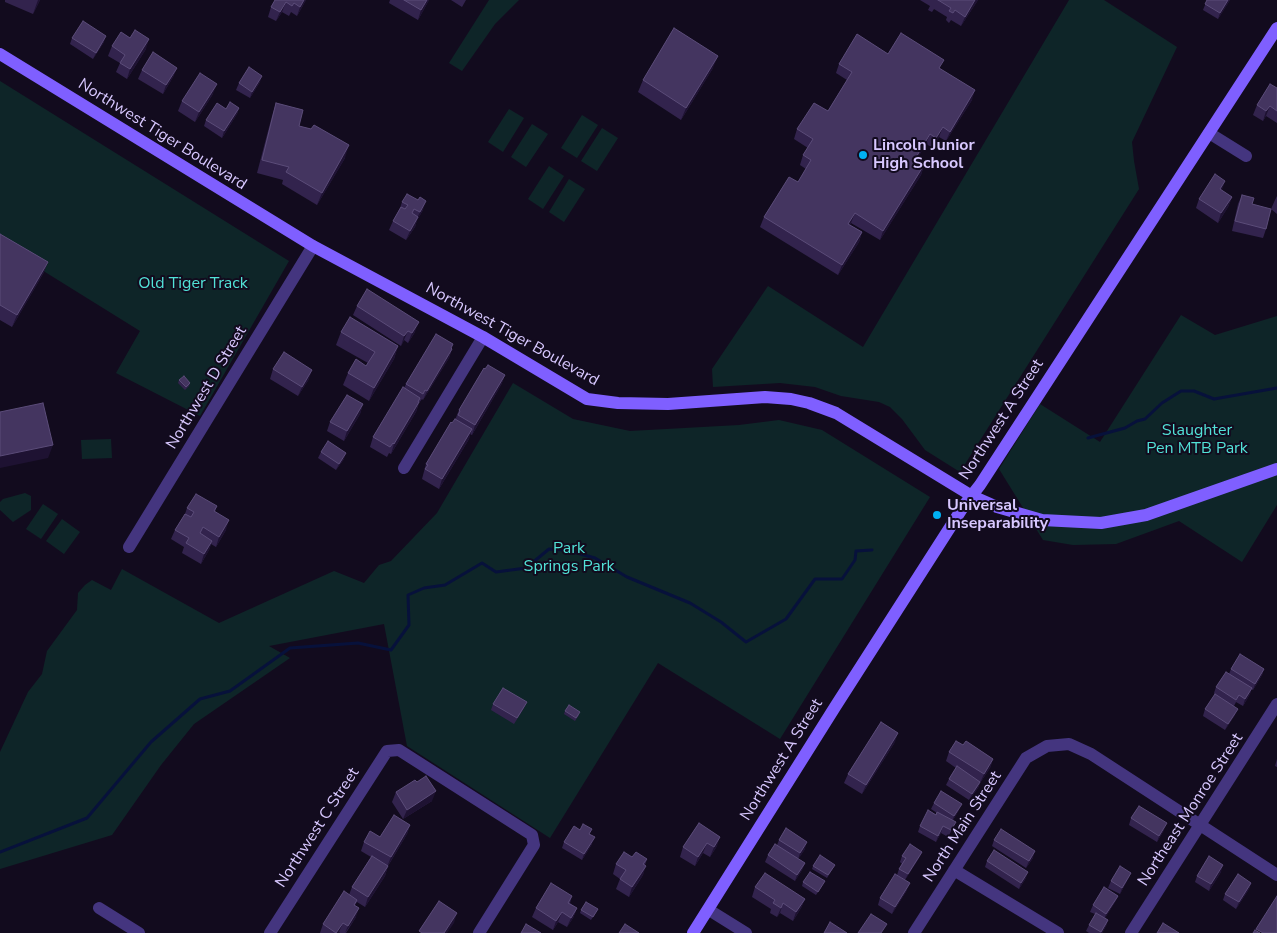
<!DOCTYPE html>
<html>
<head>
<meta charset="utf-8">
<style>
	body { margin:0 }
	canvas { display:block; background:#120b1e }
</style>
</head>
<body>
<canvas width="1277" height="933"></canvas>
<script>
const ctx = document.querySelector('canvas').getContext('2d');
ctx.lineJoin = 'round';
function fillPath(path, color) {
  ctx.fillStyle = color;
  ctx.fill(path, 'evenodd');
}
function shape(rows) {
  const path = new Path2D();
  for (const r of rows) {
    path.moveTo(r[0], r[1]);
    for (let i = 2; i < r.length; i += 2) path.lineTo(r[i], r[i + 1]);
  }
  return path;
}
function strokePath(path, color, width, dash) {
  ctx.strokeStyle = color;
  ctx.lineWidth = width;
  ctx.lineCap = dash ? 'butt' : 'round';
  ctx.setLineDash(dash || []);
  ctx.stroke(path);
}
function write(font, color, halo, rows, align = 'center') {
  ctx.font = font + ' "Nunito Sans",sans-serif';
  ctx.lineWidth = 4;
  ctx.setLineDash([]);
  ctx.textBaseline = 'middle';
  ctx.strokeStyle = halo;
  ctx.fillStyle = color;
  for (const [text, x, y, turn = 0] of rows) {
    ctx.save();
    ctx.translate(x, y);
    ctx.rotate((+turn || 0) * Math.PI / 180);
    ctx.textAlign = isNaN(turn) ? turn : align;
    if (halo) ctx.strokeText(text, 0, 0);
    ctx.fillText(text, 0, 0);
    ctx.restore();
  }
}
fillPath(shape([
	[489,0,519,0,495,24,462,71,449,63],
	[1069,0,1104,0,1177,47,1132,142,1134,161,1139,189,960,472,925,450,902,419,890,407,879,402,841,396,815,387,780,383,713,387,712,369,768,286,863,347],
	[0,81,289,261,200,416,116,373,140,331,0,244],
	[509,109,524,118,503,152,488,142],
	[582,115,598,125,577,158,561,148],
	[532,124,548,134,526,167,511,157],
	[602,128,618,138,597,171,581,161],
	[549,166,564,176,543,209,528,199],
	[569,179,585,189,564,222,549,212],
	[1181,315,1215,335,1277,316,1277,505,1242,562,1179,521,1116,544,1073,545,1043,540,999,469,1040,404,1100,442],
	[513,383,573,419,630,431,739,425,779,420,822,430,930,497,780,739,658,663,550,838,407,746,384,624,269,646,290,658,194,724,161,765,112,835,0,869,0,752,28,692,42,674,47,651,77,610,78,593,85,585,92,580,111,590,122,569,219,623,334,571,364,583,379,565,391,561,437,513],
	[111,439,112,458,82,459,81,440],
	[25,493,31,496,31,510,13,522,0,510,0,502,3,499],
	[43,504,58,514,41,539,26,529],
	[62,519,80,532,64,554,46,541]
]), '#0e2528');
strokePath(shape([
	[1088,438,1125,428,1137,421,1145,419,1162,403,1181,391,1194,391,1214,399,1277,388],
	[0,852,87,818,151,742,200,699,230,691,290,648,358,643,391,650,409,625,408,595,424,588,445,585,482,563,496,572,526,568,549,549,566,550,595,558,627,577,690,603,721,622,746,642,786,619,815,579,842,579,855,560,856,551,872,550]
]), '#07113b', 3);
strokePath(shape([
	[1209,133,1246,156],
	[404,468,483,337],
	[129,547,313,246],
	[954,870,1058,933],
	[99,908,139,933],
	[709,910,746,933],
	[270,933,387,751,399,750,532,835,534,845,479,933],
	[914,933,1026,758,1047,746,1069,744,1091,754,1277,875],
	[1131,933,1277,704]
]), '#44357f', 12);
strokePath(shape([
	[0,54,313,246,483,337,587,399,618,403,668,404,765,397,791,399,809,403,836,413,972,496,997,507,1042,520,1101,523,1146,515,1277,469],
	[693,933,835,707,965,504,980,485,1277,28]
]), '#7f5fff', 12);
fillPath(shape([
	[5,0,40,0,33,14,5,2],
	[275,0,306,0,297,16,291,12,289,16,282,12,276,21,268,17,271,7],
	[390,0,429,0,418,20,389,3],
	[451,0,466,0,462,7],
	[920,0,978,0,961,26,951,20,949,23,946,20,947,17,934,9,932,12,928,10,930,6],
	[1207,0,1230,0,1218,19,1203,10],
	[72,38,104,42,93,59,70,44],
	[112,46,146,49,127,79,116,72,120,63,108,56],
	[888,54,940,69,972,100,946,141,939,137,933,148,926,144,916,160,924,165,921,175,880,240,851,223,850,225,862,232,859,242,838,275,760,227,764,217,798,182,806,169,800,165,803,155,808,148,794,139,797,129,828,111,847,80,836,73,839,64],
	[177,68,173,77,163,94,138,79,142,70],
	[713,68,681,120,638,92,643,80],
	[260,82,250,98,236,90,239,83],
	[1277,88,1277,123,1266,116,1263,121,1253,115,1257,105],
	[213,94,195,122,178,111,182,101],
	[276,103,299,126,311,129,345,158,317,205,282,184,283,180,257,173,272,116],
	[239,108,237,114,222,138,204,126,206,120,226,109],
	[1222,191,1232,197,1228,207,1218,223,1196,208,1199,199],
	[1242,195,1252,204,1266,229,1263,238,1232,231,1238,204],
	[1277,196,1277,214,1271,209,1275,200],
	[402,202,423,210,417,220,415,227,406,240,389,230,393,221,400,208],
	[0,234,48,262,43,274,12,327,0,320],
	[357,306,415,332,408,343,404,340,401,346,353,315],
	[341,332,398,346,394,359,369,401,343,385,348,373,366,366,368,363,336,345],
	[451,348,452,349,449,358,423,400,422,399,419,403,416,412,391,454,389,453,387,457,370,447,373,437,404,388,406,384],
	[273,369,309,379,298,396,270,379],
	[505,375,501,385,472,435,470,434,469,439,439,489,422,479,426,464,455,420,459,410],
	[179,380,190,383,189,386,185,390,178,383],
	[363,404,360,414,344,441,327,431,330,422],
	[321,452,344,459,336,470,318,458],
	[217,506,215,512,226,530,216,547,211,544,209,550,201,564,182,553,184,547,171,539,175,530,185,514,187,508],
	[1231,669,1264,669,1262,675,1253,690,1251,689,1250,694,1243,706,1236,702,1234,706,1235,715,1225,730,1203,716,1205,709,1215,694,1214,693,1216,687,1229,674],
	[527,702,524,708,514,724,491,710,493,704],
	[565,711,579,715,575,721,564,714],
	[895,742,862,794,844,783,848,774],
	[963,745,993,759,990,768,980,783,978,788,969,800,946,785,949,779,956,768,946,761,949,752],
	[1277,759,1277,767,1275,766],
	[417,782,432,801,403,819,392,802,396,792],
	[934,803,959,810,953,820,953,828,948,837,941,833,936,842,918,832,920,826,936,815,937,813,931,809],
	[1131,818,1164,830,1157,842,1129,825],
	[699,823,717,846,710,857,703,853,695,866,680,857,683,847],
	[410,825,407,834,388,866,385,876,365,907,357,902,355,905,356,917,346,933,340,933,339,932,339,933,320,933,323,924,349,895,352,887,371,857,361,851,364,842,380,837],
	[580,830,590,834,592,844,582,860,562,848,564,842],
	[779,840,805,849,798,859,805,863,802,870,795,881,765,862,768,855,777,845],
	[994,840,1033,858,1026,868,992,846],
	[922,852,919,858,905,880,897,875,899,869,902,864,900,862,902,856],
	[632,857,647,859,645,865,643,875,629,897,616,889,620,879,613,874,616,864],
	[987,861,1026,878,1019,889,985,867],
	[835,865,827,878,812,869,813,866],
	[1221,872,1209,891,1195,882,1197,876],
	[1131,873,1128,879,1120,894,1108,888,1111,881],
	[825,881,816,895,802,886,803,882],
	[1251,883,1249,889,1236,909,1223,900,1225,894],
	[755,887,805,899,801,908,793,921,780,913,777,917,770,913,771,909,752,897],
	[907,890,892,914,878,905,880,898],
	[572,896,570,903,577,908,573,918,567,927,558,922,553,930,532,917,536,908],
	[1118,896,1115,902,1105,918,1108,920,1106,926,1102,933,1089,933,1086,931,1089,925,1095,914,1090,912,1093,905],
	[598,909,591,920,580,913,581,910]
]), '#32234d');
fillPath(shape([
	[38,0,40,0,33,14],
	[304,0,306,0,297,16,300,7],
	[427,0,429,0,418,20,421,10],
	[975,0,978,0,961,26,965,17],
	[1228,0,1230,0,1218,19,1220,13],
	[286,2,282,12,276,21,280,12],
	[106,36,104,42,93,59,96,53],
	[149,39,146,49,127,79,130,69],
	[718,56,713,68,681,120,686,108],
	[177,68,173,77,163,94,166,85],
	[262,76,260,82,250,98,252,92],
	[217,84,213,94,195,122,199,112],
	[975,90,972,100,946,141,950,132],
	[1270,106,1266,116,1263,121,1266,111],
	[239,108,237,114,222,138,224,131],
	[943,127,939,137,933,148,936,138],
	[930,134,926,144,911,169,915,159],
	[349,145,345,158,317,205,322,193],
	[924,165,921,175,880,240,883,231],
	[1225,181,1222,190,1216,199,1220,189],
	[1232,197,1228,207,1218,223,1221,213],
	[426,201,423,210,417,220,415,227,406,240,410,231],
	[855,213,851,223,845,233,848,224],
	[862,232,859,242,838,275,842,265],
	[48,262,43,274,12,327,17,315],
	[419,322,415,332,408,343,412,333],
	[408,331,404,340,401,346,404,336],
	[453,344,449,358,423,400,427,391],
	[398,346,394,359,369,401,374,388],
	[312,370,309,379,298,396,302,387],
	[505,375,501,385,472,435,475,425],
	[420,398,416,412,391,454,394,444],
	[363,404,360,414,344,441,347,431],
	[472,429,469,439,439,489,442,479],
	[53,445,48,458,0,468,0,456],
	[346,453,344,459,336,470,339,464],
	[229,520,226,530,216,547,219,537],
	[212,541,209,550,201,564,204,554],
	[1264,669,1262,675,1253,690,1255,684],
	[1252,688,1250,694,1243,706,1245,699],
	[1238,709,1235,715,1225,730,1228,724],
	[898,733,895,742,862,794,866,785],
	[993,759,990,768,980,783,984,774],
	[980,782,978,788,969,800,972,794],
	[436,791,432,801,403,819,407,810],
	[962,804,959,810,952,822,954,816],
	[1167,823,1164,830,1157,842,1159,836],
	[410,825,407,834,387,867,391,857],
	[943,826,941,833,936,842,938,836],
	[595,837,592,844,582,860,584,854],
	[720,837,717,846,710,857,714,847],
	[807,842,805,849,798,860,800,853],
	[707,843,703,853,695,866,698,857],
	[1035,851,1033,858,1026,868,1029,861],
	[922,852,919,858,905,880,908,874],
	[805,863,802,870,795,881,797,875],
	[1223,865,1221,872,1209,891,1211,884],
	[388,866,385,876,365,907,368,897],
	[646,866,643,875,629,897,632,887],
	[1028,872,1026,878,1019,889,1021,883],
	[1131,873,1128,879,1120,894,1122,888],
	[910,883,907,890,892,914,895,907],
	[1251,883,1249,889,1236,909,1239,902],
	[1118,896,1115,902,1104,920,1106,914],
	[805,899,801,908,793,921,796,912],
	[783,903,780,913,777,917,781,908],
	[359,908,356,917,345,933,348,926],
	[577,908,573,918,567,927,571,918],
	[562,912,558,922,553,930,556,921],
	[457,913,454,923,447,933,444,933],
	[1108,920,1106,926,1102,933,1101,933],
	[343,923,339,932,339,933,336,933]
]), '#1e1232');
const building = shape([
	[275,0,304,0,300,7,294,3,292,6,286,2,280,12,271,7,275,0],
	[404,0,427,0,421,10,404,0],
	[938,0,975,0,965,17,955,10,953,13,949,11,951,8,938,0],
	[1207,0,1228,0,1220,13,1205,4,1207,0],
	[83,21,106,36,96,53,72,38,83,21],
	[674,28,718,56,686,108,643,80,674,28],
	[135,30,149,39,130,69,120,63,125,55,112,46,121,32,130,38,135,30],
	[901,33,944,60,939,68,975,90,950,132,943,127,936,138,930,134,915,159,924,165,883,231,855,213,848,224,862,232,842,265,764,217,789,177,798,182,811,160,803,155,813,139,797,129,814,103,828,111,852,72,839,64,857,34,888,54,901,33],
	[153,52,177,68,166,85,142,70,153,52],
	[249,67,262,76,252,92,239,83,249,67],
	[200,73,217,84,199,112,182,101,200,73],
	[1270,84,1277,88,1277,111,1270,106,1266,111,1257,105,1270,84],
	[230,102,239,108,224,131,206,120,217,103,226,109,230,102],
	[276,103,303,110,299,126,311,129,314,125,349,145,322,193,286,172,289,167,262,160,276,103],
	[1215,174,1225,181,1220,189,1232,197,1221,213,1199,199,1215,174],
	[407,194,418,200,420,197,426,201,420,212,414,209,412,213,418,217,410,231,393,221,401,207,405,209,408,205,402,202,407,194],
	[1242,195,1254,198,1252,204,1271,209,1266,229,1235,221,1242,195],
	[0,234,48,262,17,315,0,305,0,234],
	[367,289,419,322,412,333,408,331,404,336,357,306,367,289],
	[350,317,398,346,374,388,348,373,356,359,366,366,375,352,341,332,350,317],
	[436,334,453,344,451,348,452,349,427,391,425,390,423,394,406,384,436,334],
	[284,352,312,370,302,387,273,369,284,352],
	[488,365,505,375,475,425,458,415,460,411,459,410,484,368,485,369,488,365],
	[184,376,190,383,186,387,179,380,184,376],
	[403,387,420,398,418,402,419,402,394,444,393,443,390,447,373,437,403,387],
	[347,395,363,404,347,431,330,422,347,395],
	[43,403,53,445,0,456,0,412,43,403],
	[455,419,472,429,442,479,425,469,428,465,426,464,451,422,452,423,455,419],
	[328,441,346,453,339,464,321,452,328,441],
	[196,494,217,506,214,511,229,520,219,537,203,527,200,533,212,541,204,554,186,543,189,538,175,530,185,514,191,517,194,512,187,508,196,494],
	[1240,654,1264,669,1255,684,1231,669,1240,654],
	[1226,672,1252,688,1245,699,1239,695,1236,700,1216,687,1226,672],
	[503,688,527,702,517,718,493,704,503,688],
	[1215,694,1238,709,1228,724,1205,709,1215,694],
	[569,705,580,712,576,718,565,711,569,705],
	[881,722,898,733,866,785,848,774,881,722],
	[956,741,963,745,966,741,993,759,984,774,949,752,956,741],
	[957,766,980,782,972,794,949,779,957,766],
	[426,776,436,791,407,810,396,792,415,780,417,782,426,776],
	[941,791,962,804,954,816,934,803,941,791],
	[1139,806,1167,823,1159,836,1131,818,1139,806],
	[928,810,936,815,937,812,956,822,951,830,943,826,938,836,920,826,928,810],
	[394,815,410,825,391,857,364,842,370,831,380,837,394,815],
	[699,823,720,837,714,847,707,843,698,857,683,847,699,823],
	[583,824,592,829,589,834,595,837,584,854,564,842,574,826,580,830,583,824],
	[786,828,807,842,800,853,779,840,786,828],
	[1001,829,1035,851,1029,861,994,840,1001,829],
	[775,844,805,863,797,875,768,855,775,844],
	[910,844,922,852,908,874,899,869,906,858,902,856,910,844],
	[994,850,1028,872,1021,883,987,861,994,850],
	[624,852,632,857,636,852,647,859,643,864,646,866,632,887,620,879,626,870,616,864,624,852],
	[820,855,835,865,828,875,813,866,820,855],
	[372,856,388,866,368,897,352,887,372,856],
	[1209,856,1223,865,1211,884,1197,876,1209,856],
	[1120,866,1131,873,1122,888,1111,881,1120,866],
	[810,872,825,881,818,892,803,882,810,872],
	[765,873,805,899,796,912,783,903,781,908,773,903,775,900,755,887,765,873],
	[895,874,910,883,895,907,880,898,895,874],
	[1238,874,1251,883,1239,902,1225,894,1238,874],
	[551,883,572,896,568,903,577,908,571,918,562,912,556,921,536,908,551,883],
	[1104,887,1118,896,1106,914,1093,905,1104,887],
	[344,891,357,900,354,905,359,908,348,926,343,923,336,933,323,924,344,891],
	[1277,896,1277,933,1263,933,1256,929,1277,896],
	[439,901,457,913,444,933,422,933,419,931,439,901],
	[586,902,598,909,593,917,581,910,586,902],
	[1096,913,1108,920,1101,932,1089,925,1096,913],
	[871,914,887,924,881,933,858,933,871,914],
	[830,922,847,933,824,933,830,922],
	[1163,923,1179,933,1157,933,1163,923],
	[526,924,541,933,521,933,526,924],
	[625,924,639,933,619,933,625,924],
	[1255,930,1260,933,1253,933,1255,930]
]);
fillPath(building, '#443560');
strokePath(building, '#5b4c79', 1);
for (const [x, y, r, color] of [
	[863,155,5,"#00b1f3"],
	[937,515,5,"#00b1f3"]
]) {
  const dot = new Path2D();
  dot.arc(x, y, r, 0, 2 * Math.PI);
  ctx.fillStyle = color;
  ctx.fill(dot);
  strokePath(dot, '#120b1e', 2);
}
write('16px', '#d8c8ff', '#120b1e', [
	["Northwest Tiger Boulevard",162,135,32],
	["Northwest Tiger Boulevard",512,335,29],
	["Northwest D Street",207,388,-59],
	["Northwest A Street",1002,420,-57],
	["Northwest A Street",782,760,-58],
	["Northeast Monroe Street",1191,810,-57],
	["North Main Street",963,827,-57],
	["Northwest C Street",318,828,-57]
]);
write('bold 16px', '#d8c8ff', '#120b1e', [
	["Lincoln Junior",873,146],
	["High School",873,164],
	["Universal",947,506],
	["Inseparability",947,524]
], 'left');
write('16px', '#52e2d7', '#120b1e', [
	["Old Tiger Track",193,284],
	["Slaughter",1197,431],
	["Pen MTB Park",1197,449],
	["Park",569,549],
	["Springs Park",569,567]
]);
</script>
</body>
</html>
